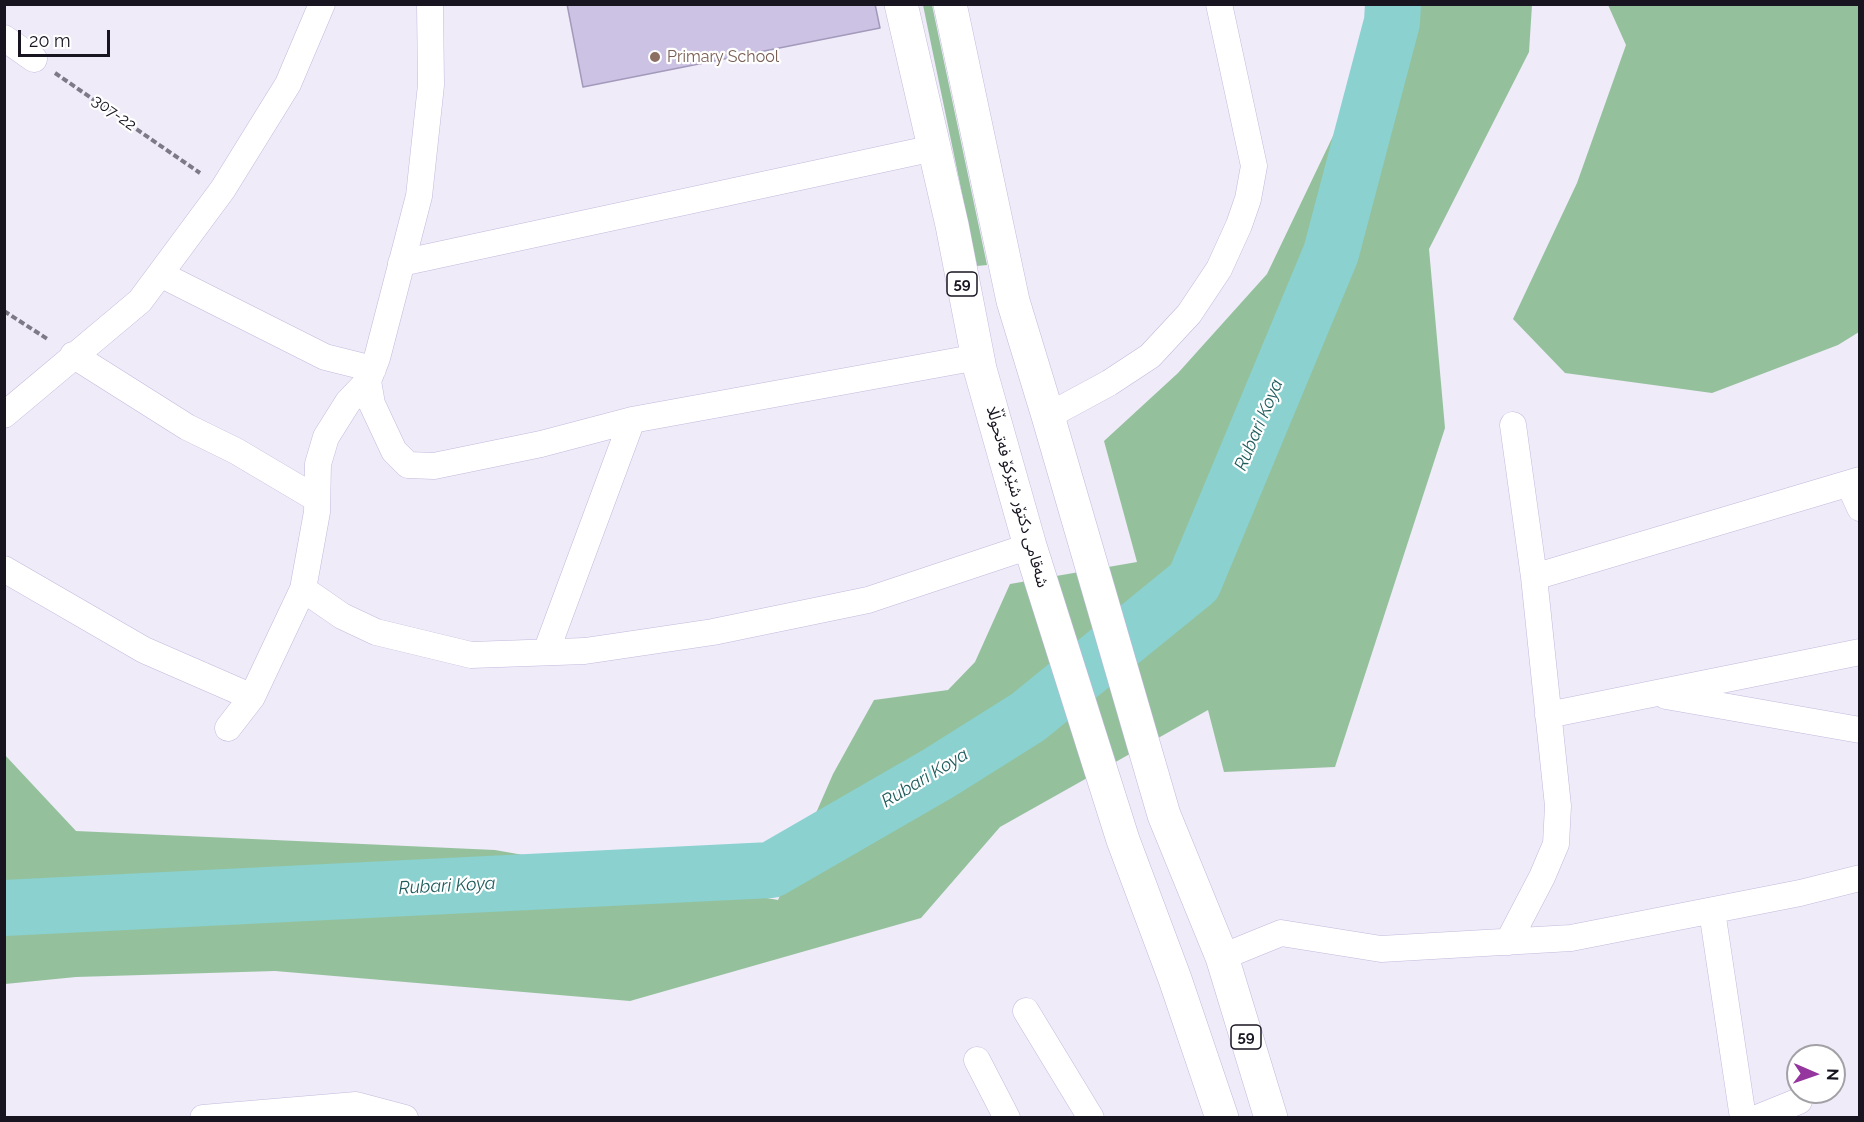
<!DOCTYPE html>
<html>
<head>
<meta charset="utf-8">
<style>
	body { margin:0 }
	#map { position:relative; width:1864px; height:1122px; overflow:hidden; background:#efebf9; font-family:Raleway,sans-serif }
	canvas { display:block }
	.frame { position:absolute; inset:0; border:6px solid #181420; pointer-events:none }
	.north { position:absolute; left:1786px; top:1044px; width:60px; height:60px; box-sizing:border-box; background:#fff; border:2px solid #a3a1a6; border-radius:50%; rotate:92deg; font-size:16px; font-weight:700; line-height:24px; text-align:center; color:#181420 }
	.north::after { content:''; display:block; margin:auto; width:21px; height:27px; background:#95369f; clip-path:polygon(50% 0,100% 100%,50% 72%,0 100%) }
	.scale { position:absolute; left:18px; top:30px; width:92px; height:27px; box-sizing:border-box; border:3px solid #181420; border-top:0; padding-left:8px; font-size:18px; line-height:21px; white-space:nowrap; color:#181420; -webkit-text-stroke:4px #fff; paint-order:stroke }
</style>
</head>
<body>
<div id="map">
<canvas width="1864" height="1122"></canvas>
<div class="frame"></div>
<div class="north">N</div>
<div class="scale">20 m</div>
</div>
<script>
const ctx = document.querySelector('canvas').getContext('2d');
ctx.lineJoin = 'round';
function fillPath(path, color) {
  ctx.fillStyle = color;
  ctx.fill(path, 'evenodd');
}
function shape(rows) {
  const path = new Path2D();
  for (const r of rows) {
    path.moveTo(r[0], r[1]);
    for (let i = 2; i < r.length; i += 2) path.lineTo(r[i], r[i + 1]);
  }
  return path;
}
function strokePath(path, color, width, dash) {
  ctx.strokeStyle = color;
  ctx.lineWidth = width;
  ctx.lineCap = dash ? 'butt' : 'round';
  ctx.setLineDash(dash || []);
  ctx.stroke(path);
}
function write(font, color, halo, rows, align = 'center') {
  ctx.font = font + ' Raleway,"Noto Sans Arabic",sans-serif';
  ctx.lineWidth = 4.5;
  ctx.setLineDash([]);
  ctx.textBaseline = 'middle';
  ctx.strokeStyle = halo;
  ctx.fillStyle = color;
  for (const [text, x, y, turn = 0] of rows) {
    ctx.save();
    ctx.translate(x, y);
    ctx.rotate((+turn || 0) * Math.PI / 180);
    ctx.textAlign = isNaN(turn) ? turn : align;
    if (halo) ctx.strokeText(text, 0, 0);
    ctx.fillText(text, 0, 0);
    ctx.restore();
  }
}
fillPath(shape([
	[923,5,932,5,987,265,977,266],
	[1380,5,1532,5,1529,52,1429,249,1445,428,1335,767,1224,772,1208,710,1000,827,921,918,630,1001,275,971,76,977,5,984,4,754,76,831,495,850,778,900,833,774,874,700,948,690,975,662,1010,584,1137,562,1104,441,1178,373,1267,274,1377,44],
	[1608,5,1859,5,1859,332,1838,345,1712,393,1565,373,1513,319,1577,183,1626,45]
]), '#94c19c');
strokePath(shape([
	[4,908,771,870,939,773,1028,717,1194,582,1331,253,1392,22,1393,4]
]), '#8ad1d0', 56);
const building = shape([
	[567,4,875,4,880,28,583,87,567,4]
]);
fillPath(building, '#cbc2e4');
strokePath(building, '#a39abb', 1.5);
const street = shape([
	[430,4,431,85,419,196,377,358,368,381,372,404,394,451,408,465,434,466,541,444,632,420,978,357],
	[4,38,34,59],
	[401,263,934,148],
	[160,274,325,357,373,369],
	[73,355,187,427,236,451,317,499],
	[4,415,140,301,223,189,288,84,322,4],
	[1048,416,1109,383,1150,356,1189,314,1219,269,1239,225,1248,199,1254,166,1219,4],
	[1849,484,1860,508],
	[4,569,144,650,252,697],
	[1534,577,1860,480],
	[303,589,342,616,376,632,471,655,585,651,713,632,868,600,1030,546],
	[546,652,632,420],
	[1666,696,1860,730],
	[1548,715,1860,652],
	[228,728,252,697,303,589,317,512,318,464,326,437,348,402,368,381],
	[1712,911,1743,1118],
	[1508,942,1542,877,1556,844,1558,806,1534,577,1513,425],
	[1222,957,1281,933,1381,949,1571,938,1800,893,1860,878],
	[1026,1011,1091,1118],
	[977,1060,1007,1118],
	[203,1118,356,1105,405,1118],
	[1757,1118,1799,1101]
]);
const primary = shape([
	[901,4,952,225,980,369,1030,546,1123,840,1175,979,1222,1118],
	[950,4,1013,301,1048,416,1164,815,1222,957,1271,1118]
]);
strokePath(street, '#c3b9dc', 27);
strokePath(primary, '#c3b9dc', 34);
strokePath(shape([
	[55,73,200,173],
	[4,311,49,340]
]), '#7d7986', 4, [6, 3]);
strokePath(street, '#fff', 26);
strokePath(primary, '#fff', 33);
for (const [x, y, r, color] of [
	[655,57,6,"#8d6e63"]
]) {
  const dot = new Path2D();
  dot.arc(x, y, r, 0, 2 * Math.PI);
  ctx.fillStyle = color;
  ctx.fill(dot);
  strokePath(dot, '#fff', 2);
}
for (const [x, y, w] of [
	[962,284,30],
	[1246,1037,30]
]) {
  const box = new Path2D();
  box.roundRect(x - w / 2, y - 12, w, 24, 4.5);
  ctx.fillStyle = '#fff';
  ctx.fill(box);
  strokePath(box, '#181420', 1.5);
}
write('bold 15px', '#181420', null, [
	["59",962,284],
	["59",1246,1037]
]);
write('16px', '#785e54', '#fff', [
	["Primary School",667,57]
], 'left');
write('16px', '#181420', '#fff', [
	["307-22",114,113,35],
	["شەقامی دکتۆر شێرکۆ فەتحوڵڵا",1017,497,74]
]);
write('italic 18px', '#215d5d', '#fff', [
	["Rubari Koya",1259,425,-67],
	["Rubari Koya",925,778,-31],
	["Rubari Koya",447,886,-3]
]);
</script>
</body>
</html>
